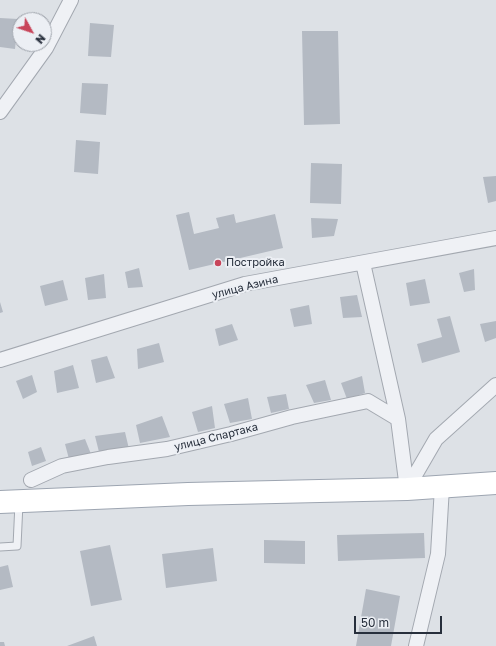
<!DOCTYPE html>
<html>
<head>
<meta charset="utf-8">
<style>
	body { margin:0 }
	#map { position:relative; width:496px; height:646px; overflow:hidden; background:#dde1e6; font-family:"Golos Text",sans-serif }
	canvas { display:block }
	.north { position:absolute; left:12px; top:12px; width:40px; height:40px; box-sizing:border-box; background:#eceff4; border:1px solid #9da2aa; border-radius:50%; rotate:130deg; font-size:11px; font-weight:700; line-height:16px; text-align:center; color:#272f3c }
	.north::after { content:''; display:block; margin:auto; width:14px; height:18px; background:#c8455a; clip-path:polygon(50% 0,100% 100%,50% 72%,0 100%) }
	.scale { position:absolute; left:354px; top:616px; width:88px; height:18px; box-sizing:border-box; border:2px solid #272f3c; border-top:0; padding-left:5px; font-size:12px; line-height:14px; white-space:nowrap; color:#272f3c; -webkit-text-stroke:3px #eceff4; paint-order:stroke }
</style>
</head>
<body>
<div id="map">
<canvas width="496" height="646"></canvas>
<div class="north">N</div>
<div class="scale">50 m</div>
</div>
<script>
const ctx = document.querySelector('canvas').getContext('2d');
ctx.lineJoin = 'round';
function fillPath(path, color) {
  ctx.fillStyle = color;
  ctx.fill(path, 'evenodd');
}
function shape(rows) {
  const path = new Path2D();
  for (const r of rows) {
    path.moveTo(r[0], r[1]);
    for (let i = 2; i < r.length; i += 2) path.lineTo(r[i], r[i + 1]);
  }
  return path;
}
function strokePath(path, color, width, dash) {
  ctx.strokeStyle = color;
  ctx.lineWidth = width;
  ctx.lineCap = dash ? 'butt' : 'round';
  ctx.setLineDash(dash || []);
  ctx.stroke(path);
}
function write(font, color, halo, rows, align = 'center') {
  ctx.font = font + ' "Golos Text",sans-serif';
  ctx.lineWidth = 4;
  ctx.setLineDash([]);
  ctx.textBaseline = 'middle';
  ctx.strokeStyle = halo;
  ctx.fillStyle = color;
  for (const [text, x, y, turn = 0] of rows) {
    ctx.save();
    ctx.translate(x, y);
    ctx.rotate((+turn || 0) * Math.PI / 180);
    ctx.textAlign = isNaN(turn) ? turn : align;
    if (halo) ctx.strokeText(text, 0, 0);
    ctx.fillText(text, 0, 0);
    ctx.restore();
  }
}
fillPath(shape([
	[0,18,18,19,15,49,0,47],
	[90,23,114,25,111,57,88,56],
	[302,31,338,31,340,124,304,125],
	[82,83,108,84,106,115,80,113],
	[76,140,100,142,98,174,74,172],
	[311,163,342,164,341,204,310,203],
	[496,176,496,201,488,203,483,177],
	[189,212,194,234,219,228,216,218,234,214,236,223,275,214,283,248,189,270,176,215],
	[311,218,338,219,334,236,312,238],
	[139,268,143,287,128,288,125,272],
	[474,269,475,290,464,292,459,273],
	[104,274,106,298,88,300,85,278],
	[425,279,430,303,410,306,406,283],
	[63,280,68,300,45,306,40,286],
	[357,295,362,317,343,318,340,297],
	[0,302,3,312,0,313],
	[309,305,312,324,294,327,290,309],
	[450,316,460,352,422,363,417,344,442,337,437,319],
	[496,321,496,338,485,342,480,324],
	[232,324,238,340,219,346,215,329],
	[159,343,164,362,138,369,137,349],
	[107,356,115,378,96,383,91,360],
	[73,365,79,388,57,393,54,371],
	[32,375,37,392,23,399,16,381],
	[362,376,365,393,347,399,341,383],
	[325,380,331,400,314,403,306,385],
	[286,394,289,409,271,413,267,397],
	[248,398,252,419,230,423,224,404],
	[212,406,215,428,198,432,192,412],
	[162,416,170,437,140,443,136,425],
	[125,432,129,449,99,452,95,436],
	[85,439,91,454,69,459,65,444],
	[41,447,46,461,32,466,28,452],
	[424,533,425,558,338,561,337,535],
	[264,540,305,541,305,564,264,563],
	[110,545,122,600,91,606,80,551],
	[213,548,217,581,166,588,162,554],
	[8,565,13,587,0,590,0,567],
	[366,589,400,596,391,646,356,646],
	[94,636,97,646,67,646],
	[0,642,4,642,5,646,0,646]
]), '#b4bac3');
const service = shape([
	[0,547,17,546,19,503]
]);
const minor = shape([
	[0,112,46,48,71,0],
	[363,263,398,419,407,489],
	[0,360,245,284,496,238],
	[31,480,62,466,108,457,167,449,231,434,292,417,368,401,398,419],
	[407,489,436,439,496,385],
	[416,646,438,554,442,487]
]);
const primary = shape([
	[0,502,188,494,407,489,496,483]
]);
strokePath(service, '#a3a8b0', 9);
strokePath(minor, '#a3a8b0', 16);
strokePath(primary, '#9da5b1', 24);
strokePath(service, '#eff1f5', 7);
strokePath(minor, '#eff1f5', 14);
strokePath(primary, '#fff', 22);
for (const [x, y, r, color] of [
	[218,263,4,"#c8455a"]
]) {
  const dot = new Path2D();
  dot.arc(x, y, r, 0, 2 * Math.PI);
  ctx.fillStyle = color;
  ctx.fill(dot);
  strokePath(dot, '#eceff4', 1.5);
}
write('11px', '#272f3c', '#eceff4', [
	["Постройка",226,263]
], 'left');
write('11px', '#272f3c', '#eceff4', [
	["улица Азина",245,287,-14],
	["улица Спартака",216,437,-14]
]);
</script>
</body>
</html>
